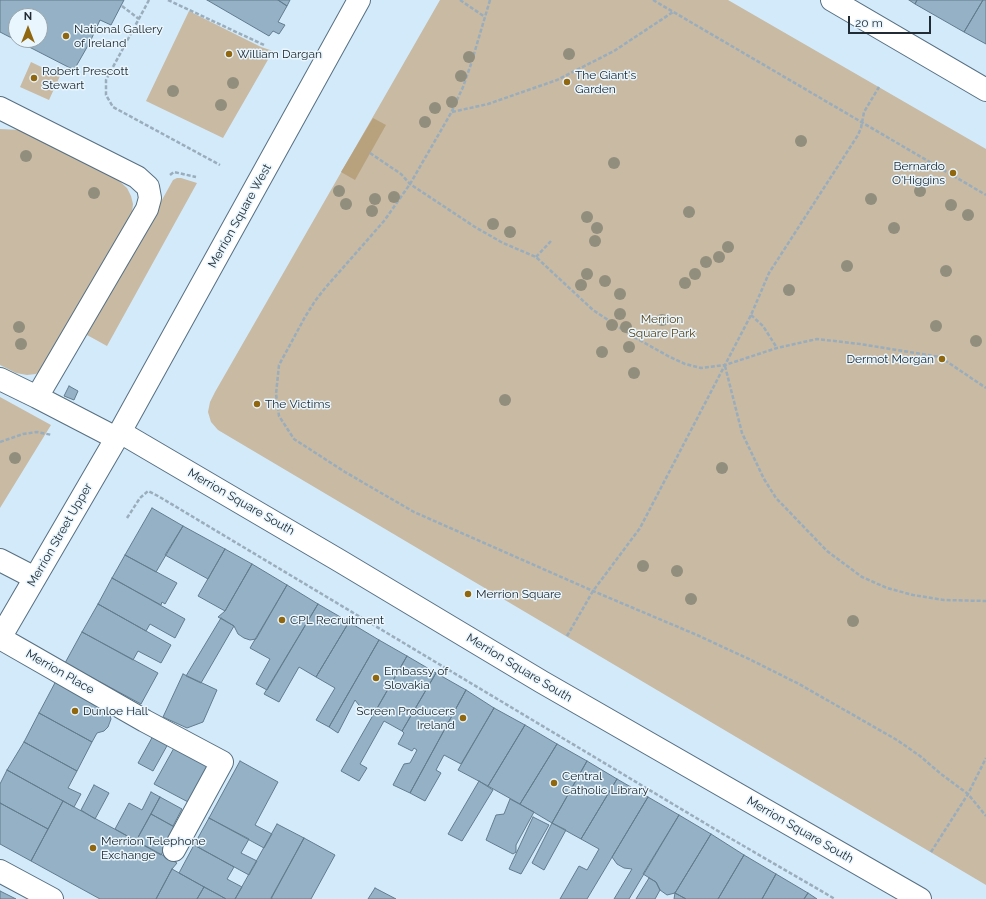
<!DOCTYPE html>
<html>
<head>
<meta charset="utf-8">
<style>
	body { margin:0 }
	#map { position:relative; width:986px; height:899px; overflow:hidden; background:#d3eafb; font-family:Raleway,sans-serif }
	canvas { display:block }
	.north { position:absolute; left:8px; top:8px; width:40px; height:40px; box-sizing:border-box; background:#eaf6fe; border:1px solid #99a5ad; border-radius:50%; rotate:0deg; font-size:11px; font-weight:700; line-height:16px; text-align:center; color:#202b33 }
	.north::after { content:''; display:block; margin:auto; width:14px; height:18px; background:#90670e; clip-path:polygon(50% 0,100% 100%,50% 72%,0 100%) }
	.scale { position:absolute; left:848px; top:16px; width:83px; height:18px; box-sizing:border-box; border:2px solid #202b33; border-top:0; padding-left:5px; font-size:12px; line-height:14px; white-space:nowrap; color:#202b33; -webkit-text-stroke:3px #eaf6fe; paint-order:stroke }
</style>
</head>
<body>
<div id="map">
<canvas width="986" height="899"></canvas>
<div class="north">N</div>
<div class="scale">20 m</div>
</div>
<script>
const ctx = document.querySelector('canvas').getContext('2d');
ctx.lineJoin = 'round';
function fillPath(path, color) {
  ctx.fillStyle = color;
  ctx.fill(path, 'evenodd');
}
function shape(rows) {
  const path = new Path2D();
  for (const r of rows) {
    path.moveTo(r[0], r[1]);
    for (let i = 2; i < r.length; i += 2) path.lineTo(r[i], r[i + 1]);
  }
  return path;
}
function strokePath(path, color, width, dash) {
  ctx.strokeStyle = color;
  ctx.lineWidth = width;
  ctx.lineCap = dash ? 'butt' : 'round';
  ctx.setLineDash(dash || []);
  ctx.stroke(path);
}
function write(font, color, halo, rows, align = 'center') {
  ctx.font = font + ' Raleway,sans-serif';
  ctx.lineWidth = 3;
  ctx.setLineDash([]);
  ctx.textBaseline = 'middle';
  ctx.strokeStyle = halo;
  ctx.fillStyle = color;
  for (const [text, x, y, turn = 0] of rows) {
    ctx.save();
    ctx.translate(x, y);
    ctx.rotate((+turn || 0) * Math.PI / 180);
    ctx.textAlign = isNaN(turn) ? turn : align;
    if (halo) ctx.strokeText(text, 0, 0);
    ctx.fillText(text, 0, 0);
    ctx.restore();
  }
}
fillPath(shape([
	[440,0,728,0,986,149,986,885,218,430,211,422,208,412,210,402,215,392],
	[189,11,261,47,273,51,223,138,146,101],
	[31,62,60,76,49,100,20,87],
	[0,129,21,130,117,179,127,188,131,196,133,204,132,213,43,368,36,374,27,375,16,373,0,365],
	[177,178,181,178,197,183,107,346,87,335,173,180],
	[0,397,51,425,0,508]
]), '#c9baa3');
fillPath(shape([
	[373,118,386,125,355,180,341,172]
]), '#b8a27e');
const building = shape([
	[0,0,124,0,111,25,100,20,90,42,74,70,0,32,0,0],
	[16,16,40,16,40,40,16,40,16,16],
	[207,0,278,0,287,6,278,22,285,25,279,34,273,31,269,36,207,0],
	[278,0,290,0,287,6,278,0],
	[909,0,917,0,915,4,909,0],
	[917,0,983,0,964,32,915,4,917,0],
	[983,0,986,0,986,44,964,32,983,0],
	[69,386,78,391,74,400,64,396,69,386],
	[152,508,183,526,156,572,125,555,152,508],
	[183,526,225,549,208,579,165,555,183,526],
	[225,549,252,564,225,611,198,596,225,549],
	[125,555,177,583,165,604,162,602,161,605,112,578,125,555],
	[252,564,287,585,256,639,250,640,244,638,238,634,234,626,218,617,225,611,252,564],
	[112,578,185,619,175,638,150,624,146,631,98,604,112,578],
	[287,585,318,604,267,690,256,684,270,659,250,648,287,585],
	[98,604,171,645,161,663,138,651,133,660,82,632,98,604],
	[318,604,349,622,316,677,299,667,279,702,264,694,318,604],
	[221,618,234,626,201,683,186,676,221,618],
	[349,622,379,640,329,727,316,720,335,688,316,677,349,622],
	[82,632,158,673,141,704,65,663,82,632],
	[379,640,407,656,375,712,362,709,355,700,338,733,329,727,379,640],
	[407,656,436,673,402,731,384,721,360,764,367,768,359,781,341,771,407,656],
	[436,673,466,690,410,793,393,785,404,764,410,763,417,750,414,748,412,751,398,744,404,733,402,731,436,673],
	[183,674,217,690,203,722,187,728,163,717,183,674],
	[57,679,108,708,111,719,108,727,104,731,97,733,92,742,39,713,57,679],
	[466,690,494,708,461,764,444,755,436,770,441,773,425,801,410,793,466,690],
	[494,708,525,725,488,786,458,770,494,708],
	[39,713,92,742,77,771,24,742,39,713],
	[525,725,557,744,520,804,488,786,525,725],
	[153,736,168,744,153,771,138,763,153,736],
	[24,742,77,771,68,788,81,794,74,807,7,770,24,742],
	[557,744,587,761,552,823,520,804,557,744],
	[174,748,209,767,190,803,154,784,174,748],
	[240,761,278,782,255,825,272,834,264,848,209,818,240,761],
	[587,761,617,779,581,839,552,823,587,761],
	[7,770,63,801,48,829,0,803,0,784,7,770],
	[617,779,648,797,587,899,560,899,579,866,587,870,599,849,581,839,617,779],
	[479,781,493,790,462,841,448,834,479,781],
	[94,785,109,793,95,819,81,810,94,785],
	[151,792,160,797,136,841,115,829,129,803,142,810,151,792],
	[160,797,182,809,173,826,151,814,160,797],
	[648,797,679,815,629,899,614,899,632,869,624,868,617,864,612,857,648,797],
	[510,799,534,812,516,845,516,852,513,854,486,840,496,815,504,814,510,799],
	[63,801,177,863,172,869,156,899,100,899,31,861,63,801],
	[0,803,48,829,31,861,0,844,0,803],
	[151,814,176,828,161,855,136,841,151,814],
	[679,815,711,834,675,893,667,895,660,890,656,882,643,874,679,815],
	[533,817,549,825,521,874,509,869,533,817],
	[209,818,249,839,241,853,257,861,249,875,194,845,209,818],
	[552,823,566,830,544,870,532,863,552,823],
	[277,824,304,838,271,899,235,899,277,824],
	[711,834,744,855,718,899,686,899,675,893,711,834],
	[304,838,335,855,311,899,273,899,271,898,304,838],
	[194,845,234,867,227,879,242,887,235,899,226,899,179,873,194,845],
	[744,855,776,874,762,899,718,899,744,855],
	[172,869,204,887,197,899,156,899,172,869],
	[776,874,808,893,804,899,762,899,776,874],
	[649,878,656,882,660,890,655,899,636,899,649,878],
	[204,887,219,895,226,899,197,899,204,887],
	[375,888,396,899,368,899,375,888],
	[0,891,16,899,0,899,0,891],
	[675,893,686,899,674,899,675,893],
	[808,893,817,899,804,899,808,893]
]);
fillPath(building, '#95b1c5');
strokePath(building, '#627c8e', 1);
const minor = shape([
	[0,108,137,177,148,187,150,198,147,209,37,397,0,379],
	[37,397,116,438],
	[120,432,340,561,542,682,920,899],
	[0,560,35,578],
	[0,638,120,432,359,0],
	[0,638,145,721,222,762,174,850],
	[0,871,52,899]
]);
const major = shape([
	[832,0,986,90]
]);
strokePath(minor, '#566f81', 24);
strokePath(major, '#566f81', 24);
strokePath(shape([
	[149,0,106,80,106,95,113,107,220,165],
	[168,0,264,45],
	[460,0,485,17],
	[490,0,471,64,463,87,451,113,410,184,384,221,326,287,315,301,305,317,279,365,276,394,279,416,294,439,345,472,414,512,593,591,697,635,751,660,799,684,897,740,920,756,941,774,968,794,986,816],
	[653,0,986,195],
	[122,6,139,19],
	[452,112,488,104,557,80,614,51,673,12],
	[370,153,401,174,410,184,475,227,503,243,536,257,593,310,634,337,668,356,685,364,701,368,725,365,777,348,817,339,860,344,940,357,986,388],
	[170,175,174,172,196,177],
	[536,257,551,241],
	[751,315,763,326,777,348],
	[725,366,742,433,764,479,776,498,827,551,862,577,887,588,913,595,944,600,986,601],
	[0,442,23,434,37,432,52,435],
	[127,518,140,498,148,491,158,496,723,834,835,899],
	[567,636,593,591,640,528,751,315,769,273,858,135,861,128,864,112,879,87],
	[931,852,968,794,986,758]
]), '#9aadbc', 2.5, [4, 2]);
strokePath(minor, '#fff', 22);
strokePath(major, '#fff', 22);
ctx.fillStyle = '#918e7d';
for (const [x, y] of [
	[569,54],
	[469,57],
	[461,76],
	[233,83],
	[173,91],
	[452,102],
	[221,105],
	[435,108],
	[425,122],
	[801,141],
	[26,156],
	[614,163],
	[339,191],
	[920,191],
	[94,193],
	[394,197],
	[375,199],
	[871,199],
	[346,204],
	[951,205],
	[372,211],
	[689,212],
	[968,215],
	[587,217],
	[493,224],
	[597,228],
	[894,228],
	[510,232],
	[595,241],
	[728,247],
	[719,257],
	[706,262],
	[847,266],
	[946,271],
	[587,274],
	[695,274],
	[605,281],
	[685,283],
	[581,285],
	[789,290],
	[620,294],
	[620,314],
	[662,320],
	[612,325],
	[936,326],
	[19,327],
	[626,327],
	[976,341],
	[21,344],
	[629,347],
	[602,352],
	[634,373],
	[505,400],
	[15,458],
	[722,468],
	[643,566],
	[677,571],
	[691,599],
	[853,621]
]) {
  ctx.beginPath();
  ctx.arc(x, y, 6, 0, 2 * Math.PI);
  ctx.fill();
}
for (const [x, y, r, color] of [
	[66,36,4,"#90670e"],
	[229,54,4,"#90670e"],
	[34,78,4,"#90670e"],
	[567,82,4,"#90670e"],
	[953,173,4,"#90670e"],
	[942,359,4,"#90670e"],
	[257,404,4,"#90670e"],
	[468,594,4,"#90670e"],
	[282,620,4,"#90670e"],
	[376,678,4,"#90670e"],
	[75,711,4,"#90670e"],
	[463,718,4,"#90670e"],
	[554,783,4,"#90670e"],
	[93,848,4,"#90670e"]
]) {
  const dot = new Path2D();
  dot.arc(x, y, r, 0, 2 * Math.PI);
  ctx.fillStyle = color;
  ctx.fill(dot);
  strokePath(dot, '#eaf6fe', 1.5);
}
write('12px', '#202b33', '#eaf6fe', [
	["National Gallery",74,29],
	["of Ireland",74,43],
	["William Dargan",237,54],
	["Robert Prescott",42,71],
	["Stewart",42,85],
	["The Giant's",575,75],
	["Garden",575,89],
	["Bernardo",945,166,"right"],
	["O'Higgins",945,180,"right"],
	["Dermot Morgan",934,359,"right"],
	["The Victims",265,404],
	["Merrion Square",476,594],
	["CPL Recruitment",290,620],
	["Embassy of",384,671],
	["Slovakia",384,685],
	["Dunloe Hall",83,711],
	["Screen Producers",455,711,"right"],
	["Ireland",455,725,"right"],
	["Central",562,776],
	["Catholic Library",562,790],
	["Merrion Telephone",101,841],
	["Exchange",101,855]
], 'left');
write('12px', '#202b33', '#eaf6fe', [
	["Merrion Square West",240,216,-61],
	["Merrion Square South",241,502,30],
	["Merrion Street Upper",60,535,-60],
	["Merrion Square South",519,668,31],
	["Merrion Place",60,672,30],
	["Merrion Square South",800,830,30]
]);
write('12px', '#5b4316', '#eaf6fe', [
	["Merrion",662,319],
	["Square Park",662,333]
]);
</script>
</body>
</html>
